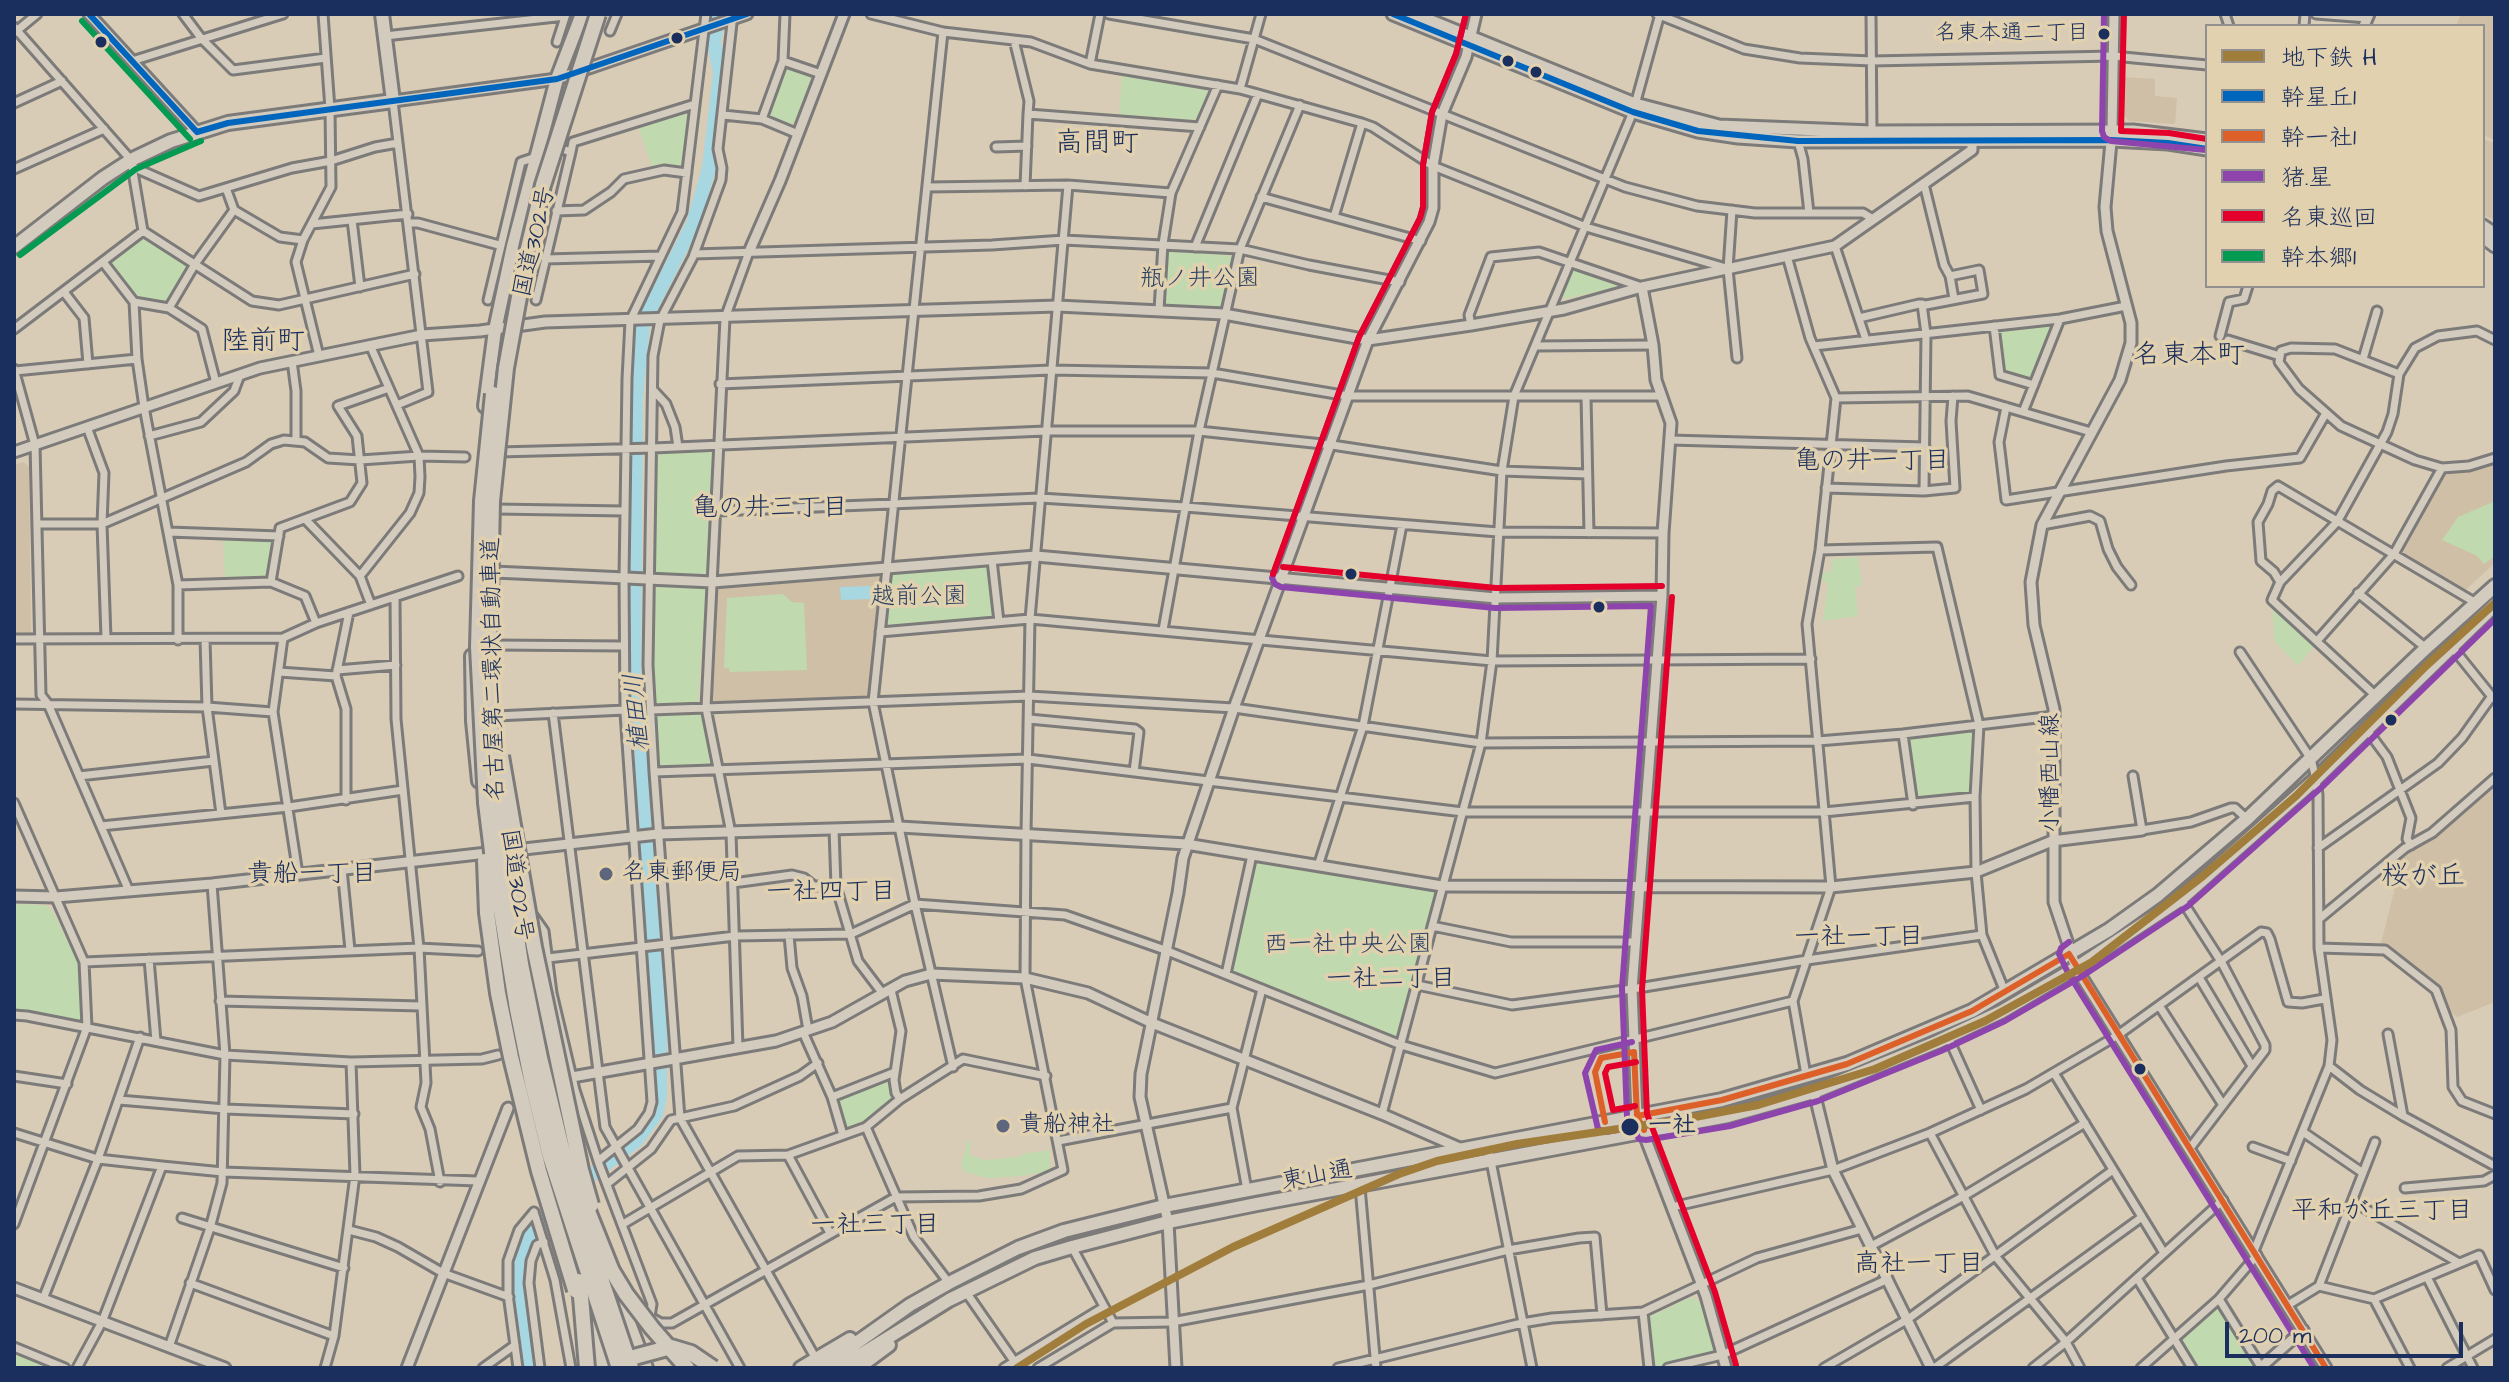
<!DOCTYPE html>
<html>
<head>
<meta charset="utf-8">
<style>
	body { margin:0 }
	#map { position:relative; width:2509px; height:1382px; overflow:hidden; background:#d8ccb6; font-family:"Architects Daughter","Klee One",sans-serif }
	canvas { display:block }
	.frame { position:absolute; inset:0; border:16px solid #1b2f5e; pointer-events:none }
	.legend { position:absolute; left:2205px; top:24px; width:280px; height:264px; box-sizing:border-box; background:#e2d1ae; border:2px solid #92908e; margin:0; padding:10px 14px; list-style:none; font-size:24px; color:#1b2f5e }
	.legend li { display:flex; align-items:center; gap:16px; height:40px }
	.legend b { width:40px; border:2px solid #92908e }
	.scale { position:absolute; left:2225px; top:1322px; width:238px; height:36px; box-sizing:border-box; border:4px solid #1b2f5e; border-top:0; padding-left:10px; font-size:24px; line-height:28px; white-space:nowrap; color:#1b2f5e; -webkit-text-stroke:6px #e2d1ae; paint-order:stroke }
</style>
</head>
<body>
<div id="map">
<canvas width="2509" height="1382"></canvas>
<div class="frame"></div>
<ul class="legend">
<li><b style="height:10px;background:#a17d3b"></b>地下鉄 H</li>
<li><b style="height:10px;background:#0065bd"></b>幹星丘1</li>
<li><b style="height:10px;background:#dc6028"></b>幹一社1</li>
<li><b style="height:10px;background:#8e44ad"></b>猪.星</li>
<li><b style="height:10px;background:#e4002b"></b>名東巡回</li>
<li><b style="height:10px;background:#039a52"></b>幹本郷1</li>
</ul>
<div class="scale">200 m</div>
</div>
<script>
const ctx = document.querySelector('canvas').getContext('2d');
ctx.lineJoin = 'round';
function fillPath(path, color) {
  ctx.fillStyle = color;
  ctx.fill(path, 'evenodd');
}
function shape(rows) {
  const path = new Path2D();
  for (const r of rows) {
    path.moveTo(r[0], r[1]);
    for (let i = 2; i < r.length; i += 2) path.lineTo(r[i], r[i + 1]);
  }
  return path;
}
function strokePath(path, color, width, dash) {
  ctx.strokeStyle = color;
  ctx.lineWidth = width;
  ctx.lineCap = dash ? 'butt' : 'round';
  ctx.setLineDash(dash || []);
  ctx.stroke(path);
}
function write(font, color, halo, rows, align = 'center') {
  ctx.font = font + ' "Architects Daughter","Klee One",sans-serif';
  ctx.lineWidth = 7;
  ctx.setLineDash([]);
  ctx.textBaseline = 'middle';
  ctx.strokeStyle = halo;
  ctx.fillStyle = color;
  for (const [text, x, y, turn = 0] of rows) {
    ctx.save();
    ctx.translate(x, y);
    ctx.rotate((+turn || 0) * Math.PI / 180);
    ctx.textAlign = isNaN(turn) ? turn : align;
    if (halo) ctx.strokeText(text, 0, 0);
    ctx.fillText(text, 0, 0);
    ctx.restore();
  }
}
fillPath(shape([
	[2461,14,2495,14,2495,140,2483,135,2483,26,2456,26],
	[2123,77,2155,79,2155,96,2177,98,2175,124,2129,121,2122,114],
	[2483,139,2495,143,2495,220,2483,215],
	[23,462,29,467,31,634,14,634,14,465],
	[2495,464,2495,563,2463,592,2404,555,2402,548,2442,478,2449,473,2477,470],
	[878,576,881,579,869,696,713,702,710,699,717,592,719,589],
	[2495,783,2495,1002,2457,1017,2449,1010,2439,989,2395,953,2380,947,2394,892,2396,867,2402,856,2429,842]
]), '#cebfa6');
fillPath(shape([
	[791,67,810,73,812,77,794,123,790,125,770,117,768,113,786,68],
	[1122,75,1210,91,1197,120,1119,115],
	[690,110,684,166,664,164,652,167,638,126],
	[143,237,189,267,167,303,137,298,110,264],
	[1169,251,1235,256,1222,307,1164,305],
	[1574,267,1621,280,1621,286,1565,299,1562,294],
	[2055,326,2033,379,2000,371,1992,332],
	[657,450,711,450,715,453,698,700,712,763,710,765,659,767,655,760,653,575],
	[2495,501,2495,556,2484,564,2477,556,2442,540,2458,517],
	[223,537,273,539,267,576,225,577],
	[1858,557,1862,585,1855,587,1858,616,1823,621,1828,583,1822,581,1823,572,1831,572,1832,559],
	[989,565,995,619,890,629,887,624,891,573],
	[783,594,792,602,804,603,807,670,730,672,729,668,724,668,727,598],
	[2273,608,2315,645,2298,666,2274,641],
	[1975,728,1973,794,1918,801,1914,799,1907,739,1910,736],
	[1260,863,1436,890,1437,893,1399,1035,1394,1038,1230,973,1256,866],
	[14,904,46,905,53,912,78,963,82,1021,14,1010],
	[890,1079,892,1101,865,1124,848,1129,845,1127,839,1100],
	[968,1140,971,1140,969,1155,985,1160,1018,1157,1027,1153,1050,1150,1050,1171,1021,1176,987,1178,963,1171,961,1164],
	[1692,1297,1701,1303,1714,1348,1712,1354,1653,1368,1646,1318],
	[2216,1303,2253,1366,2251,1368,2198,1368,2181,1340],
	[14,1352,55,1368,14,1368]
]), '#c1d9ae');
fillPath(shape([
	[870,586,871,599,841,600,840,587]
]), '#a7d7e1');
strokePath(shape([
	[529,1368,520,1300,518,1264,522,1248,530,1233,590,1176,636,1141,656,1114,660,1097,660,1029,642,794,642,737,634,694,636,398,643,323,693,224,709,168,720,73,714,42,719,14]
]), '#a7d7e1', 14);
const minor = shape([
	[183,14,201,38,233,70,326,58],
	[733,14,718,149,722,168,721,180,693,257,660,320,653,356,648,665,654,772,680,1118,816,1359],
	[871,14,943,32,1031,42,1090,64,1240,89,1362,123,1373,127,1433,166,1586,227,1726,268],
	[1109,14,1254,39,1625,187,1697,206,1755,213,1863,213,1873,219],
	[1657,14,1744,49,1800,58,1872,61,2113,56,2207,65],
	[1871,14,1872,132],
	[2225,14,2229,26],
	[2316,14,2367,18],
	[2304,26,2305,14],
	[14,27,131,160,143,231,14,329],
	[610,31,617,14],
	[943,32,873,702,915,904,953,1067],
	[14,33,37,14],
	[385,36,565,16],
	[1014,40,1029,101,1028,114],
	[557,42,566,14],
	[132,61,283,14],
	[783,61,821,74],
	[1090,64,1100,14],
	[1240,89,1261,14],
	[393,101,428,392,397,405],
	[14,103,62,81],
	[723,115,762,119,798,134],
	[762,119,783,61,785,14],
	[1798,141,1803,159,1809,213],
	[996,147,1027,146],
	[559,148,571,152,573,142,695,104],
	[133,167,199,196,292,168,331,161,375,147,398,143],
	[14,169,104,129],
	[1025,186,1028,114,1200,127],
	[928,187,1068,185,1171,193],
	[1261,197,1421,241],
	[234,210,280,237,303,240],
	[1732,210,1728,269,1737,358],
	[556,211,584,210,611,192,624,179,664,170,687,173],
	[1334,217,1362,123],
	[352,220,360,287],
	[409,223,418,223,499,245],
	[312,224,408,214],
	[143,231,252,301,279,305,415,274],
	[1835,246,1866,340],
	[1195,247,1258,94],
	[694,254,992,245,1064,240,1240,249,1309,265,1400,282],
	[545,259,661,256],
	[103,262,134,302,137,359,144,407,178,585,178,640],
	[1950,276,1954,299],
	[64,292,84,318,88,364],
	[488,300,521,162,536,157],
	[536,300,571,152],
	[134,302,169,308,202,329,216,383],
	[169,308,195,264,234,210,226,188],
	[1159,310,1163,244,1171,193,1218,85],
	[1859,318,1919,304,1926,305,1983,294,1979,270,1950,276,1944,265,1924,184],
	[1471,325,1469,315,1491,257,1539,252,1642,287],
	[1994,326,2000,375,2034,385],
	[2220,336,2229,302,2244,299,2248,286],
	[2228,340,2280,356],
	[2495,340,2477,331,2438,336,2415,348,2399,374,2335,349,2291,348,2281,351,2279,362,2299,389,2341,426,2415,460,2442,468,2469,466,2495,458],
	[1536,346,1653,345],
	[1814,346,2060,319,2126,306],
	[319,356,296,262,303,240,331,187,330,109,323,14],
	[2363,359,2377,311],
	[292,361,296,391,296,439],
	[14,369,35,445,41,695,48,704,129,891],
	[15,371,137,359],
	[720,384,1051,370,1212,373,1348,396,1661,396],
	[653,390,666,404,675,427,678,447],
	[1586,397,1589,533],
	[1836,398,1968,396,2091,432],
	[2006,407,1999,442,2006,500,2226,466,2300,458,2326,413],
	[2023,412,2060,319],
	[87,427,104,473,102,524,106,638],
	[149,436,201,422,234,391,240,375],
	[1670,440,1925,447],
	[499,452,653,448,1045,431,1199,431,1332,445,1502,471,1587,474],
	[1826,488,1924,491,1926,334,1922,304],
	[1924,491,1955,488,1951,421,1953,396],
	[495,509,625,511],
	[717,511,1040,498,1185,507,1498,532,1663,533],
	[306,520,360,576,371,605],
	[37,524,102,524,246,462,271,444,284,440,305,442,328,458,360,460,419,456,465,457],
	[2042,525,2090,516,2100,521,2108,549,2117,567,2131,585],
	[169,532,279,536],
	[1820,550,1937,547,1979,725,1975,797,1976,872,1982,935,2005,992],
	[992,560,999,622],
	[360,576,410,513,419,493,420,477,419,456,370,345],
	[271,582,280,528,350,502,362,483,357,436,338,406,389,388],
	[2280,582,2274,572,2261,561,2258,522,2268,504,2272,491,2278,486,2476,603],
	[178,585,271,582,305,596,316,623],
	[2358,593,2426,648],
	[395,597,396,719,419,948,426,1083,421,1107,430,1129,440,1182],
	[1163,630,1199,431,1240,249,1300,105],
	[880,632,1030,619,1492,661,1811,659],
	[283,638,273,712,298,874],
	[14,639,283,638,316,623,458,576],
	[205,639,207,707,221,814],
	[2317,641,2394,554,2442,468],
	[493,645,624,646],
	[2452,647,2493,698],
	[2240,652,2311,759,2316,779,2318,795,2319,948,2332,1040,2329,1066,2254,1251],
	[337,670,396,665],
	[279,672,336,676],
	[2376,696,2272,600,2280,582,2337,522,2387,432,2393,414,2399,374],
	[14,704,207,707,273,712],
	[651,710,1029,696,1234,708,1481,743,1818,741,1903,734,2054,716],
	[553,713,605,1127,740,1368],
	[496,716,625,710],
	[1029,719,1135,729,1139,732,1134,772],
	[2367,730,2387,757,2411,818,2407,839,2411,845],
	[1903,734,1913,805],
	[654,772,1028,759,1463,812,1824,812,1975,797],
	[79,776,214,761],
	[2133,776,2142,830,2191,822,2231,808,2235,808,2247,819],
	[346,800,346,709,336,676,349,612],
	[14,803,84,962,87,1027,14,1224],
	[101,826,289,807,403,790],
	[834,829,836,886,858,961,883,994],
	[2318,848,2438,763,2462,738,2492,696],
	[1318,866,1363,726,1402,525],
	[342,869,350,950],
	[733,883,792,875,804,878,814,886,836,886],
	[2181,899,2222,963,2265,1045,2265,1050,2190,1148],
	[532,914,544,931,552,993,575,1090,599,1164,652,1304,650,1317,661,1323,672,1323,896,1197,979,1196,1021,1189,1063,1170,1025,978,1026,834,1030,619,1068,185],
	[2319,919,2405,848,2432,833,2495,778],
	[1432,926,1511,942,1635,942],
	[789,935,792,968,802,996,808,1030],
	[2319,948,2385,950,2436,990,2451,1030,2453,1087,2462,1101,2495,1114],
	[548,958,735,936,851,934,915,904,1065,915,1165,950,1401,1045,1495,1073,1793,1001,1831,887,1807,624,1820,550,1836,398,1810,338,1787,256],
	[149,959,156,1041],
	[84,962,419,948,478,951],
	[1226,974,1252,855],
	[2200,979,2252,1066],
	[1417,985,1512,1005,1632,989,1807,960,1982,935],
	[891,990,901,1031,894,1080,896,1093,900,1099],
	[220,1001,421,1006],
	[1793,1001,1806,1075],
	[2160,1007,2223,1105],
	[14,1015,27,1016,225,1055,351,1062,482,1059,498,1055],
	[803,1032,832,1097,843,1135],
	[1948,1037,1981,1110],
	[738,1047,731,833,706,708,725,318,749,252],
	[2329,1066,2360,1090,2403,1116,2388,1034],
	[2054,1073,2164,1253],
	[14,1076,67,1084],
	[832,1097,895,1072],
	[119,1100,225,1109,354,1114],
	[1382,1114,1481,743,1492,661,1502,471,1514,396,1633,112,1660,14],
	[2403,1116,2495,1166],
	[866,1127,914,1237,949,1283],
	[2303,1132,2363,1173],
	[14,1133,98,1159,162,1166,223,1172,478,1181],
	[1930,1133,1996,1257,2066,1342,2080,1368],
	[1058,1141,1232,1108],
	[1488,1146,1532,1368],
	[2253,1147,2291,1161],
	[788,1155,830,1233],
	[598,1161,638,1129,649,1113,652,1102,625,713,624,578,627,379,630,321,682,212,706,14],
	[607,1184,651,1149,671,1120,734,1106,800,1076,818,1063],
	[1360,1187,1376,1368],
	[2405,1188,2484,1181,2495,1175],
	[1247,1190,1232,1108,1262,989],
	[2352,1201,2459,1263],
	[1672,1207,1833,1170,1930,1133,2026,1089,2118,1035,2261,932,2267,933,2270,939,2288,1002,2302,1003,2324,999],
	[534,1212,555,1280,571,1368],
	[182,1218,344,1268],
	[623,1224,738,1156,788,1155,866,1127,900,1099,963,1059,1046,1076],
	[349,1230,376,1237,398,1247,443,1273,509,1297],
	[1871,1246,1964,1196,2085,1123],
	[1072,1247,1113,1323],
	[2427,1277,2473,1368],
	[2137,1278,2192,1368],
	[190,1283,334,1336],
	[2319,1286,2375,1142],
	[966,1292,1014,1361],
	[43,1299,98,1159,140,1037],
	[2219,1299,2261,1367],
	[2374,1299,2479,1255,2495,1290],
	[2288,1305,2319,1286,2374,1299,2410,1368],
	[1643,1312,1649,1368],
	[14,1347,65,1368],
	[169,1347,210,1228,222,1183,225,1055,212,884],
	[77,1368,102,1322,162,1166],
	[325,1368,334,1336,355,1175,351,1062],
	[483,1368,515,1345],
	[518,1368,508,1294,508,1261,519,1230,534,1212],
	[540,1368,529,1283,531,1261,537,1245,544,1242],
	[1004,1368,1104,1307],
	[1038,1368,1113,1323,1172,1322,1369,1285,1508,1250,1579,1238,1595,1237,1602,1315],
	[1338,1368,1522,1323,1552,1318,1643,1312,1757,1258,1862,1229],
	[1668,1368,1722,1355,1888,1279],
	[1824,1368,1908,1319,2113,1170],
	[1934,1368,2142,1217],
	[2033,1368,2066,1342,2223,1200],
	[2141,1368,2219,1299,2257,1255],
	[2447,1368,2495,1339]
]);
const tertiary = shape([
	[89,14,197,132],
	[2114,14,2112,131,2105,207,2107,231,2131,323,2131,343,2120,380,2042,525,2031,582,2034,625,2054,709,2054,902,2076,968,2326,1368],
	[2364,26,2369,14],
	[393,101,557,79,747,14],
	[749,252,780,181,844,14],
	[1642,287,1653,345,1656,380,1671,423,1663,533,1662,596,1632,989,1637,1116,1706,1296,1726,1368],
	[14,452,260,368,422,335,480,331,545,322,1057,306,1224,314,1368,340,1471,325,1564,309,1642,287,1835,246,1972,150,1972,136],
	[494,572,713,582,1036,556,1496,598,1662,596],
	[515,850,658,834,900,827,1186,844,1442,886,1831,887,1976,872,2052,841,2142,830],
	[14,896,56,897,212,884,496,852],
	[572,1077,776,1041,832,1022,905,981,931,974,1025,978,1088,993,1152,1023,1382,1114,1462,1149],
	[1814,1092,1833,1170,1931,1368],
	[14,1288,225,1368],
	[407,1368,508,1108],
	[1176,1368,1168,1222,1140,1097,1141,1074,1178,893,1183,858,1234,708,1368,340,1429,222,1433,208,1433,166,1442,114,1466,57,1476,14],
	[2260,1368,2303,1330]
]);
const secondary = shape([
	[1393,14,1633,112,1698,131,1738,137,1798,141,2111,140,2168,143,2207,149],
	[1414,14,1635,104,1719,126,1872,132,2133,131,2207,140],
	[2483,226,2495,234],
	[2483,237,2495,246]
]);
const primary = shape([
	[14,247,103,178,131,160,171,141,228,123,393,101,382,14],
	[801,1368,850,1339],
	[821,1368,910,1305,949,1283,1018,1248,1064,1231,1164,1206,1722,1100,1847,1064,1972,1011,2109,930,2158,895,2247,819,2426,648,2495,586],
	[839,1368,949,1300,1035,1258,1072,1247,1168,1222,1257,1204,1728,1116,1814,1092,1937,1042,2001,1012,2076,968,2181,899,2316,779,2495,605],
	[858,1368,889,1345]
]);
const trunk = shape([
	[485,406,495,330,513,246,557,79,582,14],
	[472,656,473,721,479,781],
	[565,1222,582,1290],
	[613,1281,646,1368],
	[597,1346,603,1368]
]);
const motorway = shape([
	[585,1318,599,1354]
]);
strokePath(minor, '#7c7b7a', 13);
strokePath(tertiary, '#7c7b7a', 15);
strokePath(secondary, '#7c7b7a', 17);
strokePath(primary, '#7c7b7a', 18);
strokePath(trunk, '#7c7b7a', 18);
strokePath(motorway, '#7c7b7a', 20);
strokePath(minor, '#d2cbbe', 7);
strokePath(tertiary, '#d2cbbe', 9);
strokePath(secondary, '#d2cbbe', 11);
strokePath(primary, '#d2cbbe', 12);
strokePath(trunk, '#d2cbbe', 12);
strokePath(motorway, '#d2cbbe', 14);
const motorwayBridge = shape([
	[598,14,543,185,528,248,506,368,492,501,489,647,491,734,497,802,521,964,540,1058,566,1165,587,1237,631,1368],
	[493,394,482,501,478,647,486,803,494,868,517,1009,532,1083,550,1156,619,1368],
	[501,756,534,947,581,1170,591,1205],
	[485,861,487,913,498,993,511,1057,539,1171,575,1290],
	[588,1211,612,1271,626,1294,652,1328,687,1368],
	[578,1281,581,1297,587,1368],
	[623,1368,634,1357,671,1347,691,1353,713,1368]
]);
strokePath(motorwayBridge, '#7c7b7a', 20, []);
strokePath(motorwayBridge, '#d2cbbe', 14);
strokePath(shape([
	[89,14,197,132],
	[1393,14,1633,112,1698,131,1798,141,2111,140,2168,143,2207,149],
	[197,132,228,123,557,79,747,14]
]), '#0065bd', 6);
strokePath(shape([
	[2069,954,2326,1368],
	[1634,1052,1637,1116,1644,1130],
	[1637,1116,1722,1100,1847,1064,1972,1011,2069,954],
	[1605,1122,1595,1072,1601,1058,1634,1052]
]), '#dc6028', 6);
strokePath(shape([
	[1466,14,1456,54,1432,112,1423,165,1423,207,1420,218,1359,337,1272,578,1275,584,1281,587,1495,608,1651,606,1622,988,1627,1117,1639,1139,1646,1140,1730,1126,1818,1101,1941,1051,2005,1021,2081,977,2188,906,2323,786,2495,619],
	[2104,14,2102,131,2104,137,2111,141,2206,150],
	[2069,942,2061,948,2059,954,2068,973,2314,1368],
	[1632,1042,1596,1050,1585,1073,1598,1129,1606,1132,1639,1126]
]), '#8e44ad', 6);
strokePath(shape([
	[2124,14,2121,131,2169,133,2207,139],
	[1283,567,1496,588,1662,586],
	[1273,574,1359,337,1420,218,1423,207,1423,165,1432,112,1456,54,1466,14],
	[1672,597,1642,989,1647,1114,1715,1292,1736,1365],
	[1635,1106,1613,1110,1605,1073,1608,1067,1636,1062]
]), '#e4002b', 6);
strokePath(shape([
	[82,21,190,139],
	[20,255,136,169,201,141]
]), '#039a52', 6);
strokePath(shape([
	[1017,1368,1086,1324,1233,1247,1399,1174,1437,1161,1517,1144,1679,1120,1758,1105,1875,1069,1985,1021,2092,962,2203,876,2296,796,2426,666,2495,603]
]), '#a17d3b', 8);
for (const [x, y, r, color] of [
	[2104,34,7,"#1b2f5e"],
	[677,38,7,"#1b2f5e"],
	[101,42,7,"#1b2f5e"],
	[1508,61,7,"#1b2f5e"],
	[1536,72,7,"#1b2f5e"],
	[1351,574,7,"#1b2f5e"],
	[1599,607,7,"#1b2f5e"],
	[2391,720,7,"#1b2f5e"],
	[606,874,8,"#5d667d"],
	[2140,1069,7,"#1b2f5e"],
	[1003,1126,8,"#5d667d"],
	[1630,1127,10,"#1b2f5e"]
]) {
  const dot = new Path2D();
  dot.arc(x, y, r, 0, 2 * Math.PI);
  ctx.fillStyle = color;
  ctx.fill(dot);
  strokePath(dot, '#e2d1ae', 3);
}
write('22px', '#1b2f5e', '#e2d1ae', [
	["名東本通二丁目",2089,34]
], 'right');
write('24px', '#1b2f5e', '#e2d1ae', [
	["国道302号",536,242,-77],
	["名古屋第二環状自動車道",495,669,-91],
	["小幡西山線",2052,773,-90],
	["国道302号",515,885,82],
	["東山通",1317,1177,-10]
]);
write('24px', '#2a4165', '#e2d1ae', [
	["瓶ノ井公園",1200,280],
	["越前公園",919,598],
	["西一社中央公園",1348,946]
]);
write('24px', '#1b2f5e', '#e2d1ae', [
	["名東郵便局",622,874],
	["貴船神社",1019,1126]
], 'left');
write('bold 24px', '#1b2f5e', '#e2d1ae', [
	["一社",1648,1127]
], 'left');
write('26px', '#1b2f5e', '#e2d1ae', [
	["亀の井一丁目",1872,463],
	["亀の井三丁目",770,510],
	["貴船一丁目",312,876],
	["一社四丁目",831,894],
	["一社一丁目",1859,939],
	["一社二丁目",1391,981],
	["平和が丘三丁目",2382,1213],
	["一社三丁目",875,1227],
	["高社一丁目",1919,1266]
]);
write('italic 26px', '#27406d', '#e2d1ae', [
	["植田川",639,712,-95]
]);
write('28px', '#1b2f5e', '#e2d1ae', [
	["高間町",1097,145],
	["陸前町",263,343],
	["名東本町",2189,357],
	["桜が丘",2423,878]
]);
</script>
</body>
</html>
